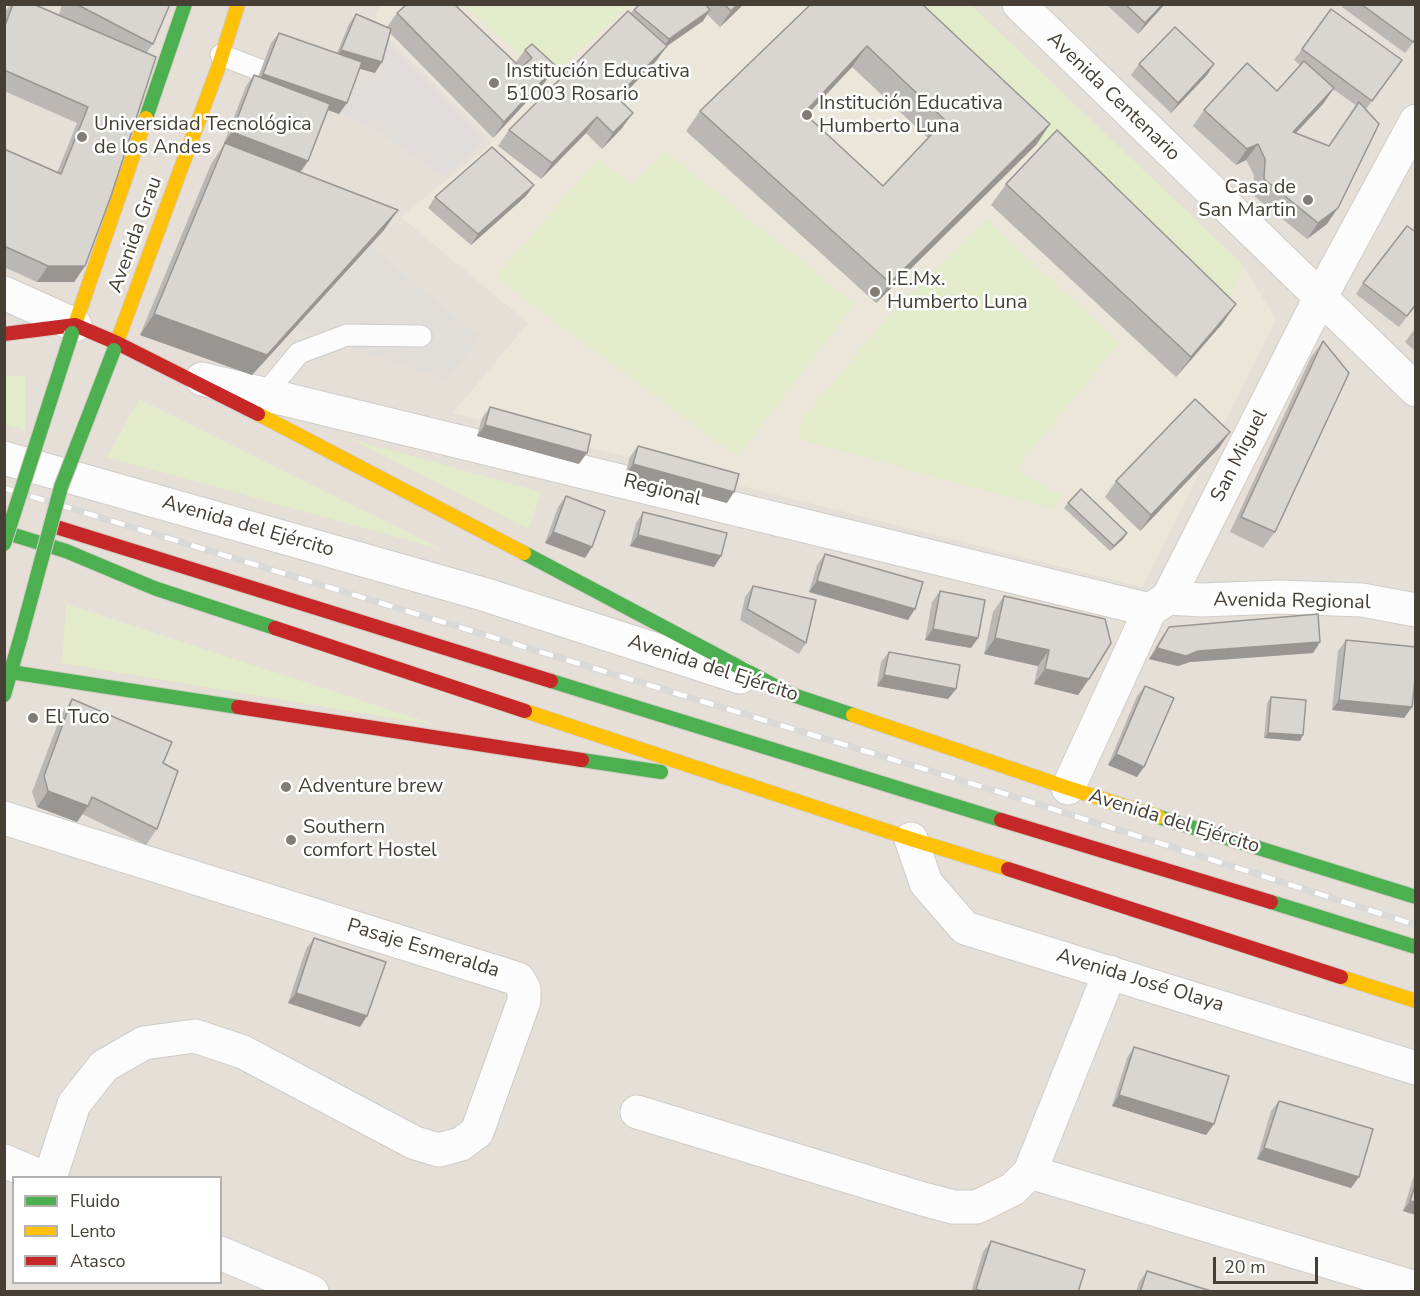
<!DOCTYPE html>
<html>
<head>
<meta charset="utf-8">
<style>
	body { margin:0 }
	#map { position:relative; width:1420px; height:1296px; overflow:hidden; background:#f1eeea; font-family:"Nunito Sans",sans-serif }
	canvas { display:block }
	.frame { position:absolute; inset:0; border:6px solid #473f36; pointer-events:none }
	.legend { position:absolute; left:12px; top:1176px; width:210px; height:108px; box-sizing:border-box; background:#fff; border:2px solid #b5b2af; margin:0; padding:8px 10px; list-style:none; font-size:18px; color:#473f36 }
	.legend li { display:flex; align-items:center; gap:12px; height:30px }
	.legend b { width:30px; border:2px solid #b5b2af }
	.scale { position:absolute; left:1213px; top:1257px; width:105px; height:27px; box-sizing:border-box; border:3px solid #473f36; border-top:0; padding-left:8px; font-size:18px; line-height:21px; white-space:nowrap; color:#473f36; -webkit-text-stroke:4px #fff; paint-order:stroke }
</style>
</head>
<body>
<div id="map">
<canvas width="1420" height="1296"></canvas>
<div class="frame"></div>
<ul class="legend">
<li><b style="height:8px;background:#4caf50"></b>Fluido</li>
<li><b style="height:8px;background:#ffc107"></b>Lento</li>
<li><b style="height:8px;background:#c62828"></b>Atasco</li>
</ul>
<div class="scale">20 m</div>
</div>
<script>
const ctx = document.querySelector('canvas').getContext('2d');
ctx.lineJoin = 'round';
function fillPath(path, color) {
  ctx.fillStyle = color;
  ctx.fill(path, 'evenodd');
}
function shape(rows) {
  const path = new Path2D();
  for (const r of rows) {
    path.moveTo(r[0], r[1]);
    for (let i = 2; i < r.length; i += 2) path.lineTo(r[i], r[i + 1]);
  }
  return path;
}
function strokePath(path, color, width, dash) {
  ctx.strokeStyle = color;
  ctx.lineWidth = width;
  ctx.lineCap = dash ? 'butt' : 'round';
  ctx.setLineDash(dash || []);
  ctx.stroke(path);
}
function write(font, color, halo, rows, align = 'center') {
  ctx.font = font + ' "Nunito Sans",sans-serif';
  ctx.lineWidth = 5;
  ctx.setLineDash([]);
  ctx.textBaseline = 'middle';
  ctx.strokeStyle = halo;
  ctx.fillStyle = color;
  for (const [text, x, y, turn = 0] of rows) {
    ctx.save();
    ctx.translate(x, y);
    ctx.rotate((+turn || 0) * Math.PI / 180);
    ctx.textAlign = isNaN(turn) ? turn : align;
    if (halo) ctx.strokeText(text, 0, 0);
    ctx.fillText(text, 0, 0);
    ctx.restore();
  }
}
fillPath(shape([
	[5,5,1415,5,1415,1291,5,1292],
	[14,1178,220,1178,220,1282,14,1282]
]), '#e5dfd7');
fillPath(shape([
	[361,239,480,338,446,379,289,326]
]), '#e1ddd8');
fillPath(shape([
	[380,4,971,5,1242,264,1276,319,1142,587,453,413,528,323,401,217,493,142,374,24]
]), '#ece5d9');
fillPath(shape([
	[464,5,630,5,545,82,520,56],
	[886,5,971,5,1242,264,1222,324,1042,150],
	[665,151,855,304,737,457,496,277,598,158,631,185],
	[986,219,1119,343,1015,470,1062,495,1053,509,798,439,802,420,885,320],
	[4,376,25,376,25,430,5,424],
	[139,399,443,550,107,457],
	[351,439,542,492,528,529],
	[66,604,440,726,62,663]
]), '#e2ebca');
fillPath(shape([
	[387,43,483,139,444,176,379,131,340,114,355,72,377,74]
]), '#e0ddda');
const lane = shape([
	[221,55,286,80],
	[265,394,299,353,347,335,421,336]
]);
const street = shape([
	[1019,4,1416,390],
	[4,293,75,325],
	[202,379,1150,610],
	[4,458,483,594,740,677],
	[1168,598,1202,600,1279,597,1362,600,1416,610],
	[1068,788,1150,610,1168,598,1320,298,1416,121],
	[4,818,518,979,524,989,524,1001,477,1132,461,1144,439,1150,415,1143,243,1052,195,1036,144,1043,104,1066,74,1104,50,1178],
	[911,839,926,883,965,928,1416,1068],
	[637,1112,923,1199,953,1207,977,1207,1013,1189,1030,1172,1110,972],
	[4,1161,44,1178],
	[1030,1172,1416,1288],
	[220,1253,312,1292]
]);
const fast = shape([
	[146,118,185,4],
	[4,532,66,551,154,588,275,628],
	[524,553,790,694,853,715],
	[4,671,238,707],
	[551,681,1001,820],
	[4,695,21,636],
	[582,760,661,772],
	[1159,817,1416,897],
	[1271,902,1416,947]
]);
const slow = shape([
	[72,333,146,118],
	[114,350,218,68,238,4],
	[258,414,524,553],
	[525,711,911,839,1008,869],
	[853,715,1068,788,1159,817],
	[1341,977,1416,1001]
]);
const jam = shape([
	[4,334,75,325,117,343,258,414],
	[53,526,551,681],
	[275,628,525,711],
	[238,707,582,760],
	[1001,820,1271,902],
	[1008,869,1341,977]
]);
strokePath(lane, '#cfccc8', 23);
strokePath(street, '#cfccc8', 35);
strokePath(fast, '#d2ccc2', 16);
strokePath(slow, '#d2ccc2', 16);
strokePath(jam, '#d2ccc2', 16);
strokePath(lane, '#fdfcfc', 21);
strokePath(street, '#fdfcfc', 33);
strokePath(fast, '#4caf50', 14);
strokePath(slow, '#ffc107', 14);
strokePath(jam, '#c62828', 14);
const rail = shape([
	[4,488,1009,795,1416,925]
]);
strokePath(rail, '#d9d9d8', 7);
strokePath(rail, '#fff', 4.5, [14]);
const fastBridge = shape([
	[4,544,72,333],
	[21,636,61,487,114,350]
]);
strokePath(fastBridge, '#d2ccc2', 16, []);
strokePath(fastBridge, '#4caf50', 14);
fillPath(shape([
	[11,4,33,4,59,15,62,4,170,4,153,44,147,52,85,266,74,282,37,282,4,267,4,149,57,173,77,123,4,91,4,13],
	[640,4,744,4,720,27,707,14,703,21,667,46,656,61,619,99,622,128,602,149,586,133,541,179,498,146,509,130],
	[811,4,1050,124,1036,145,876,303,686,131,700,111],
	[852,67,928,138,883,186,807,115],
	[1106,4,1165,4,1138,34],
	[1344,4,1412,4,1416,39,1405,53,1342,7],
	[1331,9,1402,60,1366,109,1327,224,1307,239,1253,195,1254,175,1246,160,1236,165,1193,126,1204,110,1277,91,1300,65,1294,60],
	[1333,89,1357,106,1329,146,1295,133,1323,104],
	[397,13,515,63,525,50,532,44,545,82,493,138,390,33,375,73,360,69,339,114,328,110,308,161,301,172,384,230,252,375,140,335,211,164,225,143,224,143,246,86,254,75,258,77,271,43,279,33,337,53,349,24,356,14,387,27],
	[1139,64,1214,64,1207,75,1171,113,1131,75],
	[1006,184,1236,304,1222,324,1176,377,991,205],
	[534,185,526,196,471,245,428,208,435,197],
	[1363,283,1416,305,1399,327,1356,294],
	[1416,327,1416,352,1405,342],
	[1323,341,1275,532,1263,548,1230,532,1311,357],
	[490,407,579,464,477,436,482,418],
	[638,446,727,503,625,475,630,457],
	[1219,448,1140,531,1105,497,1116,481],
	[566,496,585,558,545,543,558,507],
	[1068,503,1127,533,1123,539,1110,551,1064,508],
	[643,512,721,556,714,567,630,546,636,523],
	[825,554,908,620,809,592,817,565],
	[753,586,806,643,799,654,740,620,745,597],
	[940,591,978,638,971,648,925,640,932,602],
	[1004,596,1089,679,1078,695,1034,684,1038,666,984,654,993,612],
	[1169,627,1320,642,1313,653,1190,662,1178,666,1149,659,1161,638],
	[1346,640,1412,707,1404,718,1332,710,1338,651],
	[889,652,956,689,948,699,877,686,881,662],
	[1145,686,1137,777,1108,765,1137,696],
	[1271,697,1300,741,1264,738,1267,703],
	[72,699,163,763,157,829,146,845,82,814,77,822,37,807,32,792,61,715],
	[314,938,367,1016,360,1027,288,1003,306,949],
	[1134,1047,1214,1124,1206,1135,1112,1106,1127,1058],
	[1279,1101,1359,1177,1351,1188,1257,1159,1271,1111],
	[1416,1169,1416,1215,1403,1211],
	[991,1241,1078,1292,971,1292,983,1252],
	[1147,1271,1214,1292,1136,1292,1139,1282]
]), '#bbb7b4');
fillPath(shape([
	[738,4,744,4,720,27,731,11],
	[1163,4,1165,4,1138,34,1145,23],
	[710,10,703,21,667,46,656,61,606,113,617,97,661,50,669,39],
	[867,46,852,67,790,133,804,113],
	[341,50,382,62,375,73,333,61],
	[1214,64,1207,75,1171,113,1178,103],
	[556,66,545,82,493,138,504,122],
	[263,74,347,103,339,114,255,84],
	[1334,88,1323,104,1282,148,1293,132],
	[633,113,622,128,602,149,613,133],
	[597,117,586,133,541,179,552,163],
	[1050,124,1036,145,876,303,890,283],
	[232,132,308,161,300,172,224,143],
	[1258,144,1246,160,1236,165,1247,149],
	[534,185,526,196,471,245,478,234],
	[1338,208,1327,224,1307,239,1318,223],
	[398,210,384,230,252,375,140,335,154,314],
	[48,266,85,266,74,282,37,282],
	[1236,304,1222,324,1176,377,1191,357],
	[485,425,587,453,579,464,477,436],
	[1230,432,1219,448,1140,531,1151,515],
	[633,464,734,492,727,503,625,475],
	[553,532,592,547,585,558,545,543],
	[1127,533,1123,539,1110,551,1114,546],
	[638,535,721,556,714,567,630,546],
	[817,581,915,609,908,620,809,592],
	[933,629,978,638,971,648,925,640],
	[995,638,1049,650,1038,666,984,654],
	[1320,642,1313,653,1190,662,1178,666,1149,659,1157,648,1198,651],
	[1045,669,1089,679,1078,695,1034,684],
	[884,675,956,689,948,699,877,686],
	[1339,700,1412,707,1404,718,1332,710],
	[1268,733,1303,735,1300,741,1264,738],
	[1116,754,1144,767,1137,777,1108,765],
	[48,791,88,806,77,822,37,807],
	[296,993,367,1016,360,1027,288,1003],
	[1119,1095,1214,1124,1206,1135,1112,1106],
	[1264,1148,1359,1177,1351,1188,1257,1159],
	[1410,1201,1416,1202,1416,1215,1403,1211]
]), '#989592');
const building = shape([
	[13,4,33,4,156,57,111,196,85,266,48,266,4,246,4,149,61,174,88,107,4,70,4,23,6,23,13,4],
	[76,4,170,4,153,44,76,4],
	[407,4,454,4,521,68,532,58,525,50,532,44,556,66,504,122,397,13,407,4],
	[640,4,705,4,710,10,669,39,634,10,640,4],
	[724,4,738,4,731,11,724,4],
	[811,4,922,4,1050,124,890,283,700,111,811,4],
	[867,46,945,120,883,186,804,113,867,46],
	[1125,4,1163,4,1145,23,1125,4],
	[1361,4,1412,4,1416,7,1416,38,1413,42,1361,4],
	[1331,9,1402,60,1372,101,1302,49,1331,9],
	[628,11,667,46,617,97,633,113,613,133,597,117,552,163,509,130,628,11],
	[356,14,391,29,382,62,341,50,356,14],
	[1175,27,1214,64,1178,103,1139,64,1175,27],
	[279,33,362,62,347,103,263,74,279,33],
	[1304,61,1334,88,1293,132,1329,146,1359,102,1379,124,1338,208,1318,223,1264,179,1265,159,1258,144,1247,149,1204,110,1247,63,1277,91,1304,61],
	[254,75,330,104,308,161,232,132,254,75],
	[1057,130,1236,304,1191,357,1006,184,1057,130],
	[225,143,398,210,267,355,154,314,225,143],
	[492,147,534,185,478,234,435,197,492,147],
	[1407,226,1416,232,1416,304,1407,316,1363,283,1407,226],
	[1323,341,1349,373,1275,532,1241,517,1323,341],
	[1195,399,1230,432,1151,515,1116,481,1195,399],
	[490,407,591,435,587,453,485,425,490,407],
	[638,446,739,474,734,492,633,464,638,446],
	[1081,489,1127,533,1114,546,1068,503,1081,489],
	[566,496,605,511,592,547,553,532,566,496],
	[643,512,727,533,721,556,638,535,643,512],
	[825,554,923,582,915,609,817,581,825,554],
	[753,586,816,600,806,643,747,609,753,586],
	[940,591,985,600,978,638,933,629,940,591],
	[1004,596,1105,619,1111,643,1089,679,1045,669,1049,650,995,638,1004,596],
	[1318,614,1320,642,1198,651,1186,656,1157,648,1169,627,1318,614],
	[1346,640,1416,647,1416,671,1412,707,1339,700,1346,640],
	[889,652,960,665,956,689,884,675,889,652],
	[1145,686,1174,698,1144,767,1116,754,1145,686],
	[1271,697,1306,700,1303,735,1268,733,1271,697],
	[72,699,172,742,163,763,178,771,157,829,92,797,88,806,48,791,44,776,72,699],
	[314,938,386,962,367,1016,296,993,314,938],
	[1134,1047,1229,1076,1214,1124,1119,1095,1134,1047],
	[1279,1101,1373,1129,1359,1177,1264,1148,1279,1101],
	[1416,1183,1416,1202,1410,1201,1416,1183],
	[991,1241,1085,1270,1078,1292,984,1292,976,1289,991,1241],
	[1147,1271,1214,1292,1140,1292,1147,1271]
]);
fillPath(building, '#d9d5d1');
strokePath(building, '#989592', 1.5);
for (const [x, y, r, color] of [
	[494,83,6,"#827c75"],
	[807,115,6,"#827c75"],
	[82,137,6,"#827c75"],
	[1308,200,6,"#827c75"],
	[875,292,6,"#827c75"],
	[33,718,6,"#827c75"],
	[286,787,6,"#827c75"],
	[291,840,6,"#827c75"]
]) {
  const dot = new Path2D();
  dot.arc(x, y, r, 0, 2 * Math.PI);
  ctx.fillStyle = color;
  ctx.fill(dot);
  strokePath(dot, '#fff', 2);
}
write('20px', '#473f36', '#fff', [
	["Institución Educativa",506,72],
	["51003 Rosario",506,95],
	["Institución Educativa",819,104],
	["Humberto Luna",819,127],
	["Universidad Tecnológica",94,125],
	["de los Andes",94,148],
	["Casa de",1296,188,"right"],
	["San Martin",1296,211,"right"],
	["I.E.Mx.",887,280],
	["Humberto Luna",887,303],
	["El Tuco",45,718],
	["Adventure brew",298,787],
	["Southern",303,828],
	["comfort Hostel",303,851]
], 'left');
write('20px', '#473f36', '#fff', [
	["Avenida Centenario",1113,97,44],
	["Avenida Grau",136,235,-70],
	["San Miguel",1240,456,-63],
	["Regional",662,491,14],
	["Avenida del Ejército",248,527,16],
	["Avenida Regional",1292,602,1],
	["Avenida del Ejército",713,669,18],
	["Avenida del Ejército",1174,822,17],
	["Pasaje Esmeralda",423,949,17],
	["Avenida José Olaya",1140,981,17]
]);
</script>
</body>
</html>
